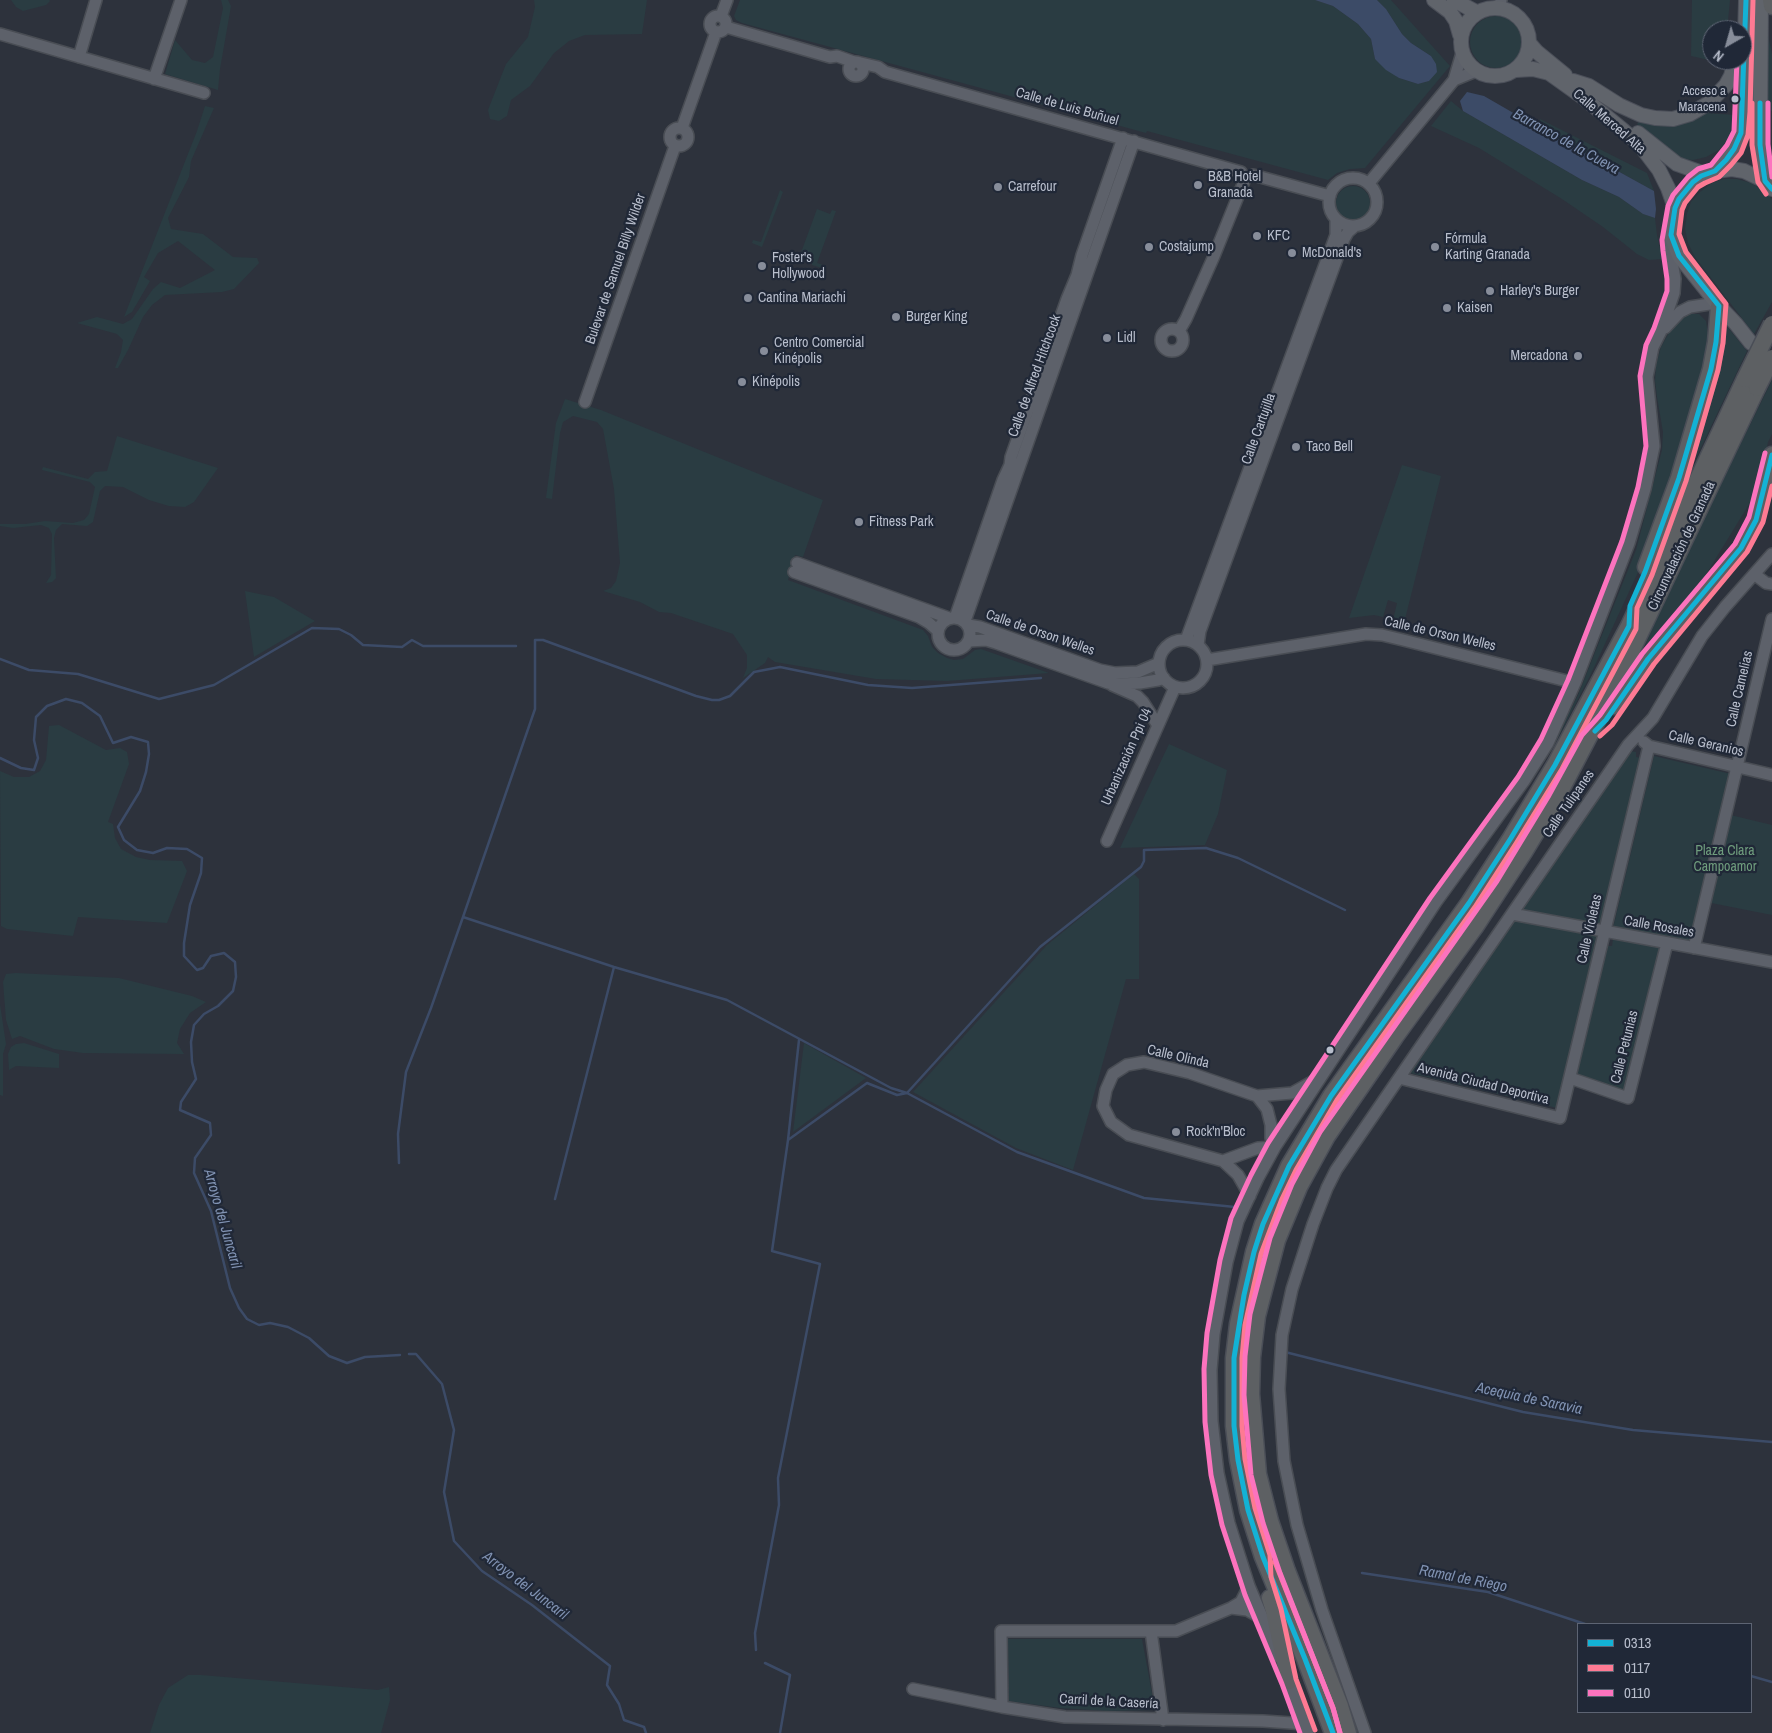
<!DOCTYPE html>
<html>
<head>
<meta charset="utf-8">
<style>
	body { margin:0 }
	#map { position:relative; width:1772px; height:1733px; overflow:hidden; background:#2d323c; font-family:"Archivo Narrow",sans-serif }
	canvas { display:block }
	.legend { position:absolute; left:1577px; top:1623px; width:175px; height:90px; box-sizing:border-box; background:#202837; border:1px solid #5d6473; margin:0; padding:6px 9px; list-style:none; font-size:15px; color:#b8becc }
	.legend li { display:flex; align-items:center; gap:10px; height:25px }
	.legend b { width:25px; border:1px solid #5d6473 }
	.north { position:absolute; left:1702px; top:20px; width:50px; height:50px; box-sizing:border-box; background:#202837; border:1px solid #5d6473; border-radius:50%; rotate:218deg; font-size:14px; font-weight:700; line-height:20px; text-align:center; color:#b8becc }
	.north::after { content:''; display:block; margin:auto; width:18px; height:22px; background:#878d9a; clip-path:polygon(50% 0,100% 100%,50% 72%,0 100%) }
</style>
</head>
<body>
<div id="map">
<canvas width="1772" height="1733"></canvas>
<ul class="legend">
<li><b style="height:6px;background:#13b2d5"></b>0313</li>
<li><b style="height:6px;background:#fe7a93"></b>0117</li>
<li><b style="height:6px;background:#fc73be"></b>0110</li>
</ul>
<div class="north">N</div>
</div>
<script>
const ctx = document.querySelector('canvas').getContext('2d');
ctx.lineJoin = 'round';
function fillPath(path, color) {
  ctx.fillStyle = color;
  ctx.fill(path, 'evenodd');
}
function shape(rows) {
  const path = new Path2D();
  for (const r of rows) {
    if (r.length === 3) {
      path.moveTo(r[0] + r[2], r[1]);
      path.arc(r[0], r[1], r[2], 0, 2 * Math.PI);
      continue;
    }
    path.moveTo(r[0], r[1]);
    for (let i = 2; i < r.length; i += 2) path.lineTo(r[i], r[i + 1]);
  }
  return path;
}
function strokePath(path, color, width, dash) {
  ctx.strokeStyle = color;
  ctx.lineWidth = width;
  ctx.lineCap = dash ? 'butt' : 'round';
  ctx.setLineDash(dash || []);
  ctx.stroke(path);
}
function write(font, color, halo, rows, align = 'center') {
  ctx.font = font + ' "Archivo Narrow",sans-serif';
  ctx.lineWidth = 4.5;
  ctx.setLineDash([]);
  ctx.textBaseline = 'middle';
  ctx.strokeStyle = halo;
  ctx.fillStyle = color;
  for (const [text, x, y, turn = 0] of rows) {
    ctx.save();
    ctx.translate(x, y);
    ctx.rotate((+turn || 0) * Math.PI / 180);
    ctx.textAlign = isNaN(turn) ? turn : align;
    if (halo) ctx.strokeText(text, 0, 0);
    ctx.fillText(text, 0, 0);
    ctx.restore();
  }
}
fillPath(shape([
	[11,0,49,0,50,1,46,5,23,11,16,7],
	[221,0,228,0,231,6,220,69,218,90,165,74,175,40,192,60,205,63,213,57,223,8],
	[534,0,647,0,642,34,585,35,569,41,554,53,530,86,511,100,507,116,499,121,490,119,488,110,506,64,528,37,535,7],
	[740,0,1315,0,1333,6,1358,24,1371,39,1375,59,1399,78,1418,84,1429,81,1431,56,1411,43,1402,34,1386,9,1377,0,1391,0,1450,66,1365,168,1350,169,1337,173,1328,180,1147,131,1146,133,742,23,736,20,734,16],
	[1692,0,1730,0,1727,30,1712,30,1712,60,1724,60,1723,63,1691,56],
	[1496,42,26],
	[1768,35,1772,54,1772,111,1766,110,1766,36],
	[1451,101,1463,111,1582,180,1619,197,1643,214,1655,218,1657,235,1662,259,1649,260,1637,254,1603,227,1562,199,1479,148,1431,126],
	[205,106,214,108,191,161,189,177,168,218,171,229,203,234,233,257,257,258,259,263,234,289,222,292,165,295,152,305,143,317,128,350,118,368,115,368,121,352,123,340,117,334,77,323,97,317,123,324,132,319,153,289,161,282,180,288,215,270,178,241,158,253,144,277,150,281,132,312,124,317,197,131],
	[1705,113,1736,115,1733,129,1727,141,1719,150,1706,157,1693,160,1682,159,1637,124,1639,122,1653,123],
	[1540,119,1647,173,1654,191,1536,126],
	[1724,179,1737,179,1751,183,1765,192,1772,199,1772,302,1754,334,1695,257,1688,243,1685,229,1687,214,1691,202,1700,192,1712,183],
	[1353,203,17],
	[780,190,783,192,762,247,752,243,753,240,761,242],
	[817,209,830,214,832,210,836,211,817,263,823,265,822,268,812,265,812,263,799,258],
	[1689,314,1699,314,1706,321,1708,334,1707,349,1672,480,1640,568,1591,674,1551,752,1549,751,1578,695,1636,550,1662,450,1663,432,1657,397,1655,381,1656,365,1661,347,1670,331,1679,320],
	[1725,324,1747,351,1677,498,1695,450,1723,358,1726,338],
	[1772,380,1772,434,1768,442,1760,481,1751,501,1705,576,1643,652,1651,631,1714,498],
	[565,399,601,410,823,500,803,557,795,555,788,580,923,630,928,636,932,647,938,653,947,658,954,660,963,659,975,650,981,649,1049,673,947,681,876,679,775,662,768,657,765,663,743,678,747,668,747,655,733,634,671,613,659,612,640,602,603,591,611,588,616,581,620,563,614,489,603,429,597,422,573,416,563,422,560,433,552,499,546,498,556,423],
	[117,436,218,468,194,502,185,507,169,506,149,500,123,487,105,486,100,491,93,522,87,526,62,524,56,530,54,538,56,578,52,582,46,583,51,575,52,534,49,528,41,525,13,528,0,526,0,524,25,524,45,521,73,523,84,520,89,514,95,487,90,482,42,470,43,467,88,479,95,472,107,471],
	[1402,465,1441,476,1404,623,1393,620,1397,603,1388,600,1383,617,1374,615,1349,618],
	[245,591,274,597,315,621,254,657],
	[59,725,106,750,120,748,127,752,129,764,108,822,113,824,115,838,121,849,136,857,150,860,182,861,187,871,167,923,78,917,73,936,7,929,1,926,0,771,14,777,29,777,40,771,46,760,49,726],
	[1169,744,1227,770,1218,814,1205,845,1120,848],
	[1630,751,1636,752,1636,757,1642,758,1601,925,1521,911],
	[1654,756,1731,774,1722,813,1772,825,1772,915,1701,901,1692,941,1613,928],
	[1134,874,1139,879,1139,979,1126,979,1073,1170,1016,1148,913,1092,1047,945],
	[1514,920,1599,937,1557,1108,1410,1073],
	[1613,939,1661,947,1624,1092,1577,1075,1608,946,1612,946],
	[16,973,119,978,192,996,206,1002,190,1013,180,1029,177,1043,184,1054,83,1053,54,1049,20,1036,12,1039,6,1020,3,982,6,974],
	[0,1004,6,1044,3,1054,3,1096,0,1095],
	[24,1043,59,1054,59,1068,16,1066,9,1070,8,1054,11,1047,16,1044],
	[804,1043,866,1078,793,1132],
	[1008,1639,1142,1639,1155,1710,1107,1711,1060,1708,1009,1701],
	[188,1675,201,1675,378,1690,389,1687,390,1700,381,1733,150,1733,159,1705,168,1688]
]), '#2a3c42');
fillPath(shape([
	[1315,0,1377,0,1386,9,1402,34,1411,43,1431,56,1436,64,1437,72,1429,81,1418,84,1399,78,1386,70,1375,59,1371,39,1358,24,1333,6],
	[1467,92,1484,96,1536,126,1654,191,1656,209,1655,218,1643,214,1619,197,1582,180,1463,111,1460,101]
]), '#3c4b67');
strokePath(shape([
	[0,659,29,670,78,674,159,699,214,685,312,628,339,629,351,635,363,645,402,647,412,640,423,646,516,646],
	[1041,678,912,688,868,685,780,667,754,672,730,696,719,700,712,700,696,696,543,640,535,640,535,709,463,917,614,967,727,1000,891,1088,907,1093,1017,1152,1144,1198,1235,1207],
	[0,758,21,768,34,770,38,758,34,740,36,717,47,706,66,699,82,703,100,716,113,743,131,737,148,742,149,754,146,772,140,791,118,827,124,840,137,850,153,853,167,848,187,849,202,858,201,873,190,905,184,943,184,956,197,970,203,968,211,956,224,953,235,962,236,977,233,991,218,1006,204,1014,194,1025,191,1042,192,1062,196,1079,181,1102,180,1110,210,1123,211,1135,195,1158,194,1173,211,1211,230,1288,239,1308,247,1319,259,1325,270,1323,288,1327,309,1338,329,1356,347,1363,365,1357,400,1355],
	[788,1140,867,1083,897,1095,907,1093,1040,947,1141,867,1144,861,1144,850,1206,848,1238,858,1345,910],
	[399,1163,398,1134,406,1072,431,1008,463,917],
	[555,1199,614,967],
	[1285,1352,1523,1412,1633,1430,1772,1442],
	[409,1354,416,1354,442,1384,454,1430,444,1492,454,1541,482,1571,532,1605,610,1666,607,1685,619,1704,624,1720,644,1727,646,1733],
	[1362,1573,1488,1592,1585,1624],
	[756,1650,755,1633,779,1505,778,1478,820,1264,772,1251,788,1140,799,1040],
	[765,1663,790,1675,780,1733],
	[1751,1676,1772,1682]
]), '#3c4b67', 2.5);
const minor = shape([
	[1500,7,1501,0],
	[718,24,8],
	[721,16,727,0],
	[726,27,830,57,837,56,854,62],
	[0,34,204,93],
	[79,57,96,0],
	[856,69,7],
	[861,63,878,67,885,72,1241,172],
	[154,79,181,0],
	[1454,80,1476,71],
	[679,137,9],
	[682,128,716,32],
	[1253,175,1330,196],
	[1353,202,24],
	[1369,183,1454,80,1462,53],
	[1665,328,1680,312,1690,307,1716,303],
	[1172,340,11],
	[1179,331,1186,319,1214,256,1245,179],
	[585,402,675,146],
	[797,563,949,618],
	[794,572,919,617,929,623,938,631],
	[1754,574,1766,583,1772,584],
	[954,634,16],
	[955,618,1003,480,1010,465,1011,457,1067,299,1077,275,1082,255,1123,138],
	[965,621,1134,141],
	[968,625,980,627,1100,670,1115,673,1138,672,1159,663],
	[1186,640,1336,235,1336,219],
	[1183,664,24],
	[969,641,986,640,996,643,1108,683,1121,684,1140,683,1158,680,1164,678],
	[1198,645,1200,631,1344,239,1348,232,1355,226],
	[1207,660,1366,634,1382,635,1403,640,1575,683],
	[1112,685,1137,696,1143,702,1157,724],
	[1644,742,1649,746,1772,775],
	[1107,841,1175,687],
	[1512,914,1772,962],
	[1694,948,1772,619],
	[1399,1078,1560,1118,1649,746],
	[1570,1078,1628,1098,1667,943],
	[1223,1161,1258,1148,1275,1147,1271,1138,1271,1125,1267,1109,1257,1096],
	[1250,1196,1238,1175,1223,1161,1129,1135,1111,1122,1103,1106,1106,1090,1113,1074,1127,1065,1144,1062,1190,1073,1257,1096,1292,1093,1319,1078],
	[1231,1608,1247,1610,1261,1618],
	[1151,1631,1163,1720],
	[1279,1657,1249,1586,1229,1523,1218,1473,1212,1421,1211,1370,1214,1334,1227,1262,1238,1221,1258,1178,1275,1147,1436,902,1524,781,1548,743,1575,683,1629,543,1645,489,1654,446,1647,377,1653,347,1661,331,1674,293,1675,279,1670,250,1670,239],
	[1286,1674,1308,1733],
	[913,1689,1002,1707,1065,1717,1263,1721,1305,1724],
	[1002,1707,1001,1631,1176,1631,1231,1608,1241,1602,1249,1586],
	[1365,1733,1322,1610,1297,1525,1284,1461,1279,1389,1282,1335,1292,1289,1313,1224,1327,1188,1336,1170,1399,1078,1628,745,1653,718,1702,636,1725,607,1772,554]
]);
const major = shape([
	[1434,0,1450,12,1456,21,1460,35],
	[1454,0,1476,12],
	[1761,0,1760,145,1765,181],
	[1495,42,34],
	[1530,44,1537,52,1565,75],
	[1516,70,1533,69,1549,73,1584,98,1624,131,1640,145,1659,170,1668,188,1675,208],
	[1573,81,1589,86,1619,105,1641,115,1655,118,1673,119,1690,114,1709,103,1726,85,1731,76,1735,60],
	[1638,133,1677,164,1705,174],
	[1715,171,1734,149,1741,133,1743,112,1746,0],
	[1751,343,1736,324,1719,306,1679,256,1671,235,1673,218,1679,199,1685,191,1701,176,1715,171,1732,169,1744,171,1765,181,1772,189]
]);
const highway = shape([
	[1771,0,1772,6],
	[1767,183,1772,182],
	[1646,567,1679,478,1711,369,1716,342,1719,306],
	[1614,706,1648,659,1741,548,1756,520,1772,455],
	[1270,1598,1274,1611,1289,1681],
	[1333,1733,1305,1659,1263,1557,1248,1510,1238,1460,1234,1426,1234,1358,1238,1324,1254,1252,1263,1224,1289,1166,1331,1096,1469,903,1511,838,1555,765,1629,626,1745,379],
	[1348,1733,1340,1706,1287,1571,1270,1521,1258,1474,1251,1394,1252,1357,1257,1316,1277,1240,1299,1187,1327,1136,1395,1037,1475,927,1524,852,1555,801,1608,700,1757,388]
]);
strokePath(minor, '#494d54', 14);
strokePath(major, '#4b4f59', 16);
strokePath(highway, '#4a4e57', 19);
strokePath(minor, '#5d616a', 11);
strokePath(major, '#60646b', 14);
strokePath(highway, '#5d6063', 16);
const highwayBridge = shape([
	[1745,379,1772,324],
	[1757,388,1772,358]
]);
strokePath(highwayBridge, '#4a4e57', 19, []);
strokePath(highwayBridge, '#5d6063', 16);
strokePath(shape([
	[1760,103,1760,145,1765,181,1772,189],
	[1595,731,1606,720,1648,659,1741,548,1756,520,1772,455],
	[1333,1733,1305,1659,1263,1557,1248,1510,1238,1460,1234,1426,1234,1358,1244,1295,1254,1252,1263,1224,1289,1166,1331,1096,1469,903,1511,838,1555,765,1629,626,1630,606,1645,572,1679,478,1711,369,1716,342,1719,306,1679,256,1671,235,1675,208,1679,199,1693,182,1701,176,1715,171,1726,160,1734,149,1741,133,1746,0]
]), '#13b2d5', 5);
strokePath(shape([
	[1752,103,1752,145,1758,182,1766,194],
	[1600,736,1612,725,1654,664,1747,552,1763,522,1772,486],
	[1275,1562,1333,1708,1340,1733],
	[1315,1730,1296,1679,1281,1609,1271,1577,1270,1555,1255,1508,1245,1459,1242,1426,1242,1358,1245,1325,1261,1254,1282,1199,1296,1170,1337,1100,1475,907,1517,842,1562,769,1636,629,1637,608,1652,575,1686,481,1718,370,1723,343,1726,304,1686,252,1679,234,1682,210,1685,203,1698,187,1705,183,1719,177,1731,165,1741,153,1748,135,1750,112,1753,0]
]), '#fe7a93', 5);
strokePath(shape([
	[1768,103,1768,144,1772,177],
	[1300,1733,1282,1684,1245,1595,1222,1525,1211,1475,1205,1422,1204,1369,1207,1333,1220,1260,1231,1218,1251,1175,1268,1143,1430,898,1518,777,1541,739,1568,680,1622,541,1638,487,1646,446,1640,376,1646,345,1654,328,1667,291,1667,279,1663,251,1662,240,1668,206,1673,195,1688,177,1698,169,1711,165,1727,145,1734,131,1737,60],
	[1340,1733,1333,1708,1280,1573,1263,1523,1251,1475,1244,1395,1245,1356,1250,1314,1270,1238,1292,1184,1320,1132,1497,881,1548,797,1582,735,1600,715,1642,654,1735,544,1749,517,1765,453]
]), '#fc73be', 5);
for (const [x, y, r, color] of [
	[1735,99,4.5,"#b8becc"],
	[1198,185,5,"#878d9a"],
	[998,187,5,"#878d9a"],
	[1257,236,5,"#878d9a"],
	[1149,247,5,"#878d9a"],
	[1435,247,5,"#878d9a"],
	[1292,253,5,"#878d9a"],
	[762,266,5,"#878d9a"],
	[1490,291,5,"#878d9a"],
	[748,298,5,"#878d9a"],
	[1447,308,5,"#878d9a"],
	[896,317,5,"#878d9a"],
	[1107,338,5,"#878d9a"],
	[764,351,5,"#878d9a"],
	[1578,356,5,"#878d9a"],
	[742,382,5,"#878d9a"],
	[1296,447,5,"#878d9a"],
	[859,522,5,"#878d9a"],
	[1330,1050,4.5,"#b8becc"],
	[1176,1132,5,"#878d9a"]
]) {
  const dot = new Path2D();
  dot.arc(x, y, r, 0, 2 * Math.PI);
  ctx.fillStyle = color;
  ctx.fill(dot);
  strokePath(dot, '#202837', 2);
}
write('13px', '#b8becc', '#202837', [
	["Acceso a",1726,92],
	["Maracena",1726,108]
], 'right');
write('14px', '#b8becc', '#202837', [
	["Calle de Luis Buñuel",1067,107,16],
	["Calle Merced Alta",1609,122,41],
	["Bulevar de Samuel Billy Wilder",616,269,-71],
	["Calle de Alfred Hitchcock",1035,376,-70],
	["Calle Cartujilla",1259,429,-70],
	["Circunvalación de Granada",1682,546,-65],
	["Calle de Orson Welles",1040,633,19],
	["Calle de Orson Welles",1440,634,13],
	["Calle Camelias",1740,689,-77],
	["Calle Geranios",1706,744,13],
	["Urbanización Ppi 04",1127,757,-66],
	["Calle Tulipanes",1569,804,-55],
	["Calle Rosales",1659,927,10],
	["Calle Violetas",1590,929,-77],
	["Calle Petunias",1625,1047,-76],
	["Calle Olinda",1178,1057,13],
	["Avenida Ciudad Deportiva",1483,1084,14],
	["Carril de la Casería",1109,1702,3]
]);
write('14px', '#b8becc', '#202837', [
	["B&B Hotel",1208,177],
	["Granada",1208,193],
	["Carrefour",1008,187],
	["KFC",1267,236],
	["Fórmula",1445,239],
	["Karting Granada",1445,255],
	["Costajump",1159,247],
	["McDonald's",1302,253],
	["Foster's",772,258],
	["Hollywood",772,274],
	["Harley's Burger",1500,291],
	["Cantina Mariachi",758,298],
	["Kaisen",1457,308],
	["Burger King",906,317],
	["Lidl",1117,338],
	["Centro Comercial",774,343],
	["Kinépolis",774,359],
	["Mercadona",1568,356,"right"],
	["Kinépolis",752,382],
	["Taco Bell",1306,447],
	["Fitness Park",869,522],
	["Rock'n'Bloc",1186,1132]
], 'left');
write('14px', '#6f9d7d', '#202837', [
	["Plaza Clara",1725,851],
	["Campoamor",1725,867]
]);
write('italic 15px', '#8092b2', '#202837', [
	["Barranco de la Cueva",1566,142,29],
	["Arroyo del Juncaril",222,1219,74],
	["Acequia de Saravia",1529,1399,12],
	["Ramal de Riego",1463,1579,11],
	["Arroyo del Juncaril",525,1586,37]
]);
</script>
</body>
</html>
